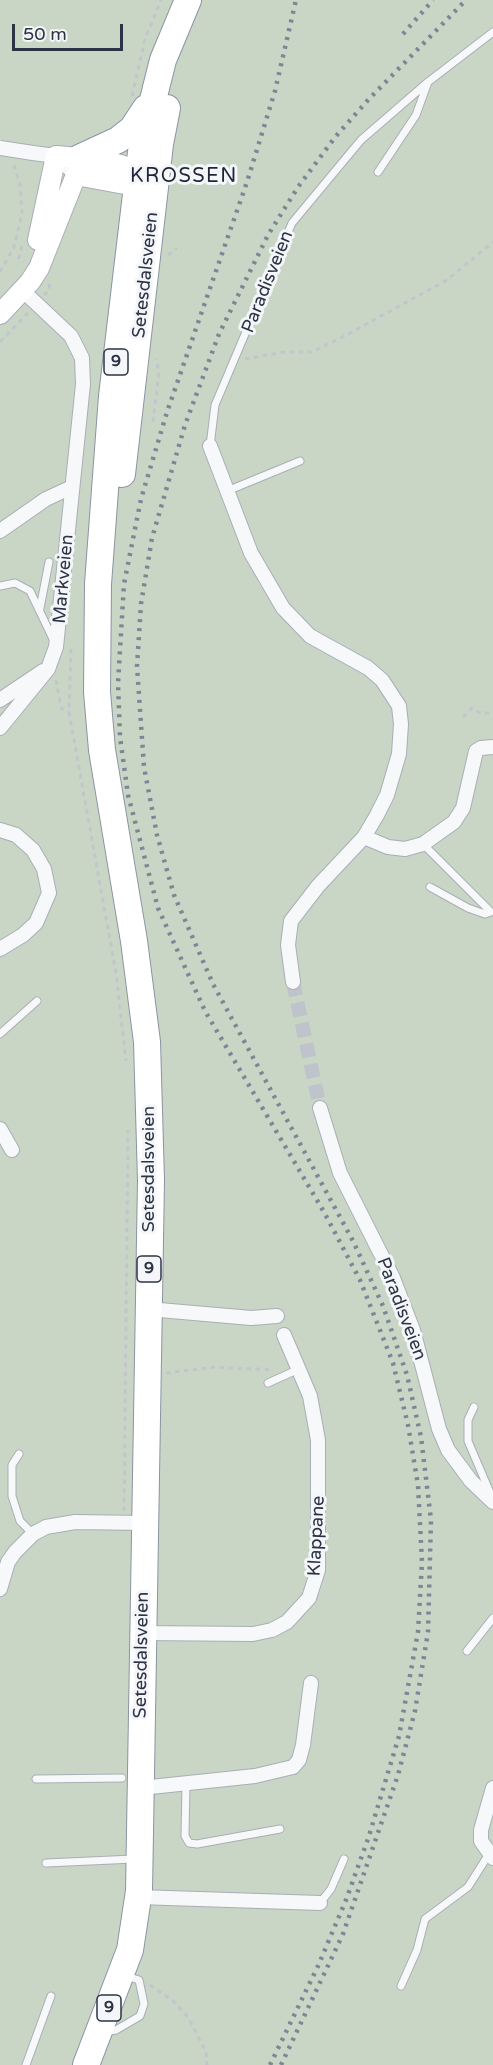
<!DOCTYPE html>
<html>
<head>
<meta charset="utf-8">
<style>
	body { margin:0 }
	#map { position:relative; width:493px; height:2065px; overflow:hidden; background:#e4e7ec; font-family:"Varela Round",sans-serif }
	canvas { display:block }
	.scale { position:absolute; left:12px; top:24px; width:111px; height:27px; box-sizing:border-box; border:3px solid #2b3445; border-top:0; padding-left:8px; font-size:18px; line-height:21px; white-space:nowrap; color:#2b3445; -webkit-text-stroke:4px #f4f6f9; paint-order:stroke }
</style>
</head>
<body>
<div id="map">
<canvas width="493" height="2065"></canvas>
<div class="scale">50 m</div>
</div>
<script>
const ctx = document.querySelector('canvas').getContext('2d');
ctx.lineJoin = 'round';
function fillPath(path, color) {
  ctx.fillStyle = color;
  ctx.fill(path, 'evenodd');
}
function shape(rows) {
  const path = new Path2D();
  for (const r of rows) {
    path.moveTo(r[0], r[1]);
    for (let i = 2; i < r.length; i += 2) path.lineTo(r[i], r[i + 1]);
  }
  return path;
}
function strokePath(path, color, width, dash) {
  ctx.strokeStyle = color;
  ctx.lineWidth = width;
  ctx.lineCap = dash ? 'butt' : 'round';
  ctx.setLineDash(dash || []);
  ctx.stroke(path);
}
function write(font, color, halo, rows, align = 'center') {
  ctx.font = font + ' "Varela Round",sans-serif';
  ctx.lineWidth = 6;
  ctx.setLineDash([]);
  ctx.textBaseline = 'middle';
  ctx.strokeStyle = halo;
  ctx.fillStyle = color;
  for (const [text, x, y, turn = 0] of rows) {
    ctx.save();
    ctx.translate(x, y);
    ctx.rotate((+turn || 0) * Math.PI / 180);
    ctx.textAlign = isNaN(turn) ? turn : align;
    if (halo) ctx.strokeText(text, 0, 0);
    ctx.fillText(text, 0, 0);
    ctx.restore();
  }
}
fillPath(shape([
	[0,0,493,0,493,2065,0,2065]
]), '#c9d6c5');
strokePath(shape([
	[293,982,320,1108]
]), '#bfc3cb', 14, [14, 7]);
const lane = shape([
	[378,172,416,115,428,82],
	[210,446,215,405,292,223,361,140,428,82,493,32],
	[227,491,300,461],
	[0,586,15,583,30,591,54,641],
	[40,608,49,562],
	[423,844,491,912,485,914,468,908,430,887],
	[0,1034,37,1001],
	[268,1383,299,1369],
	[474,1407,468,1420,468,1441,491,1495],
	[19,1454,12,1465,12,1496,20,1521,33,1534],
	[467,1651,493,1618],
	[36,1779,122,1778],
	[186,1784,185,1836,189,1843,197,1844,280,1829],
	[46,1863,134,1859],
	[320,1903,331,1889,344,1859],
	[401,1986,417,1950,425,1919,468,1887,489,1854],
	[105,2032,116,2030,140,2016,144,2004,139,1980,126,1976],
	[26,2065,51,1996]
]);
const street = shape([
	[33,153,56,156,76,175],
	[210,446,251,553,283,608,310,636,368,668,382,680,399,706,401,724,399,754,387,795,377,815,364,837,318,886,291,921,288,945,293,982],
	[0,531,46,499,72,487],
	[0,700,43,671],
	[0,728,48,669,56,647,83,384,82,358,71,336,21,289],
	[0,830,16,835,33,850,44,869,49,893,36,923,23,935,0,949],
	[364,837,388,847,405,849,423,844,454,822,463,808,476,751,481,748,493,747],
	[320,1108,340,1173,393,1278,413,1330,439,1429,448,1450,471,1481,493,1502],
	[0,1129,12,1150],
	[148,1309,251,1318,277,1316],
	[0,1589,8,1562,15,1552,33,1534,46,1527,75,1522,144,1523],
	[142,1633,253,1634,272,1630,287,1622,309,1598,318,1570,318,1440,310,1396,284,1335],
	[141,1788,255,1776,293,1767,299,1760,303,1745,311,1683],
	[493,1788,481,1830,481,1841,493,1858],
	[138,1897,320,1903]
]);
const secondary = shape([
	[38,240,56,156,103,160,152,174],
	[0,314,30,282,39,268,76,175,130,185,149,180]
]);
const highway = shape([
	[79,158,118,140,132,129,146,108],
	[122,474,160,144,167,108],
	[86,2065,130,1950,139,1891,151,1180,147,1042,134,941,102,750,97,692,98,584,112,396,142,144,163,60,188,0]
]);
strokePath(lane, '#a9aeb7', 9);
strokePath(street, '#a9aeb7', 16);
strokePath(secondary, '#a9aeb7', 22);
strokePath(highway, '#8b94a3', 28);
strokePath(shape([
	[132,96,145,39,161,0],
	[22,246,19,258,24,262],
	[168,255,177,248],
	[0,272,14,247,22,213,20,184,14,165],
	[44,295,50,289,49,283],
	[0,342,28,313],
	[245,359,284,352,311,352,339,339,447,280,493,242],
	[153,422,159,372,156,359],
	[71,649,69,712,116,973,126,1061],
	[56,680,60,702,62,709,69,712],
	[463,717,472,708,480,713,493,713],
	[166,1373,215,1367,273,1370],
	[124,1511,128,1130],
	[150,1985,173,2001,188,2017,206,2052,207,2065]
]), '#c2c5cb', 3, [4.5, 4.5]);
strokePath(lane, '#f7f8fa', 7);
strokePath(street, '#f7f8fa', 14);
strokePath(secondary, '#fff', 20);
strokePath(highway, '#fff', 26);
strokePath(shape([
	[403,34,433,0],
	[270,2065,318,1966,346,1900,369,1836,399,1736,418,1632,422,1562,418,1485,408,1425,393,1363,360,1280,324,1212,205,1011,158,908,128,795,120,737,118,683,124,584,141,499,167,412,247,182,275,91,296,0],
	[281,2065,343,1934,398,1775,415,1711,428,1632,431,1520,421,1437,407,1375,383,1306,353,1241,213,984,174,895,157,835,144,767,137,666,141,604,152,538,185,425,219,334,268,235,298,187,336,136,369,99,466,0]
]), '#7d8696', 4.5, [3, 6]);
const streetBridge = shape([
	[0,148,33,153]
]);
strokePath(streetBridge, '#a9aeb7', 16, []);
strokePath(streetBridge, '#f7f8fa', 14);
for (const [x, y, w] of [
	[116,362,24],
	[149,1269,24],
	[109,2008,24]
]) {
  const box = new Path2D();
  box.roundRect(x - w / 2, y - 13, w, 26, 4.5);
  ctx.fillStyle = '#f4f6f9';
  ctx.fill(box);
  strokePath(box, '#2b3445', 1.5);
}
write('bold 16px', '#2b3445', null, [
	["9",116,362],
	["9",149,1269],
	["9",109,2008]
]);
write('18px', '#2b3445', '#f4f6f9', [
	["Setesdalsveien",146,275,-84],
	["Paradisveien",268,282,-68],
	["Markveien",64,579,-85],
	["Setesdalsveien",149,1169,-90],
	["Paradisveien",401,1309,69],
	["Klappane",317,1536,-87],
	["Setesdalsveien",142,1655,-89]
]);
ctx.letterSpacing = '1.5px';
write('20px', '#1d2536', '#f4f6f9', [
	["KROSSEN",184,177]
]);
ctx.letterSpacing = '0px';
</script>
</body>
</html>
